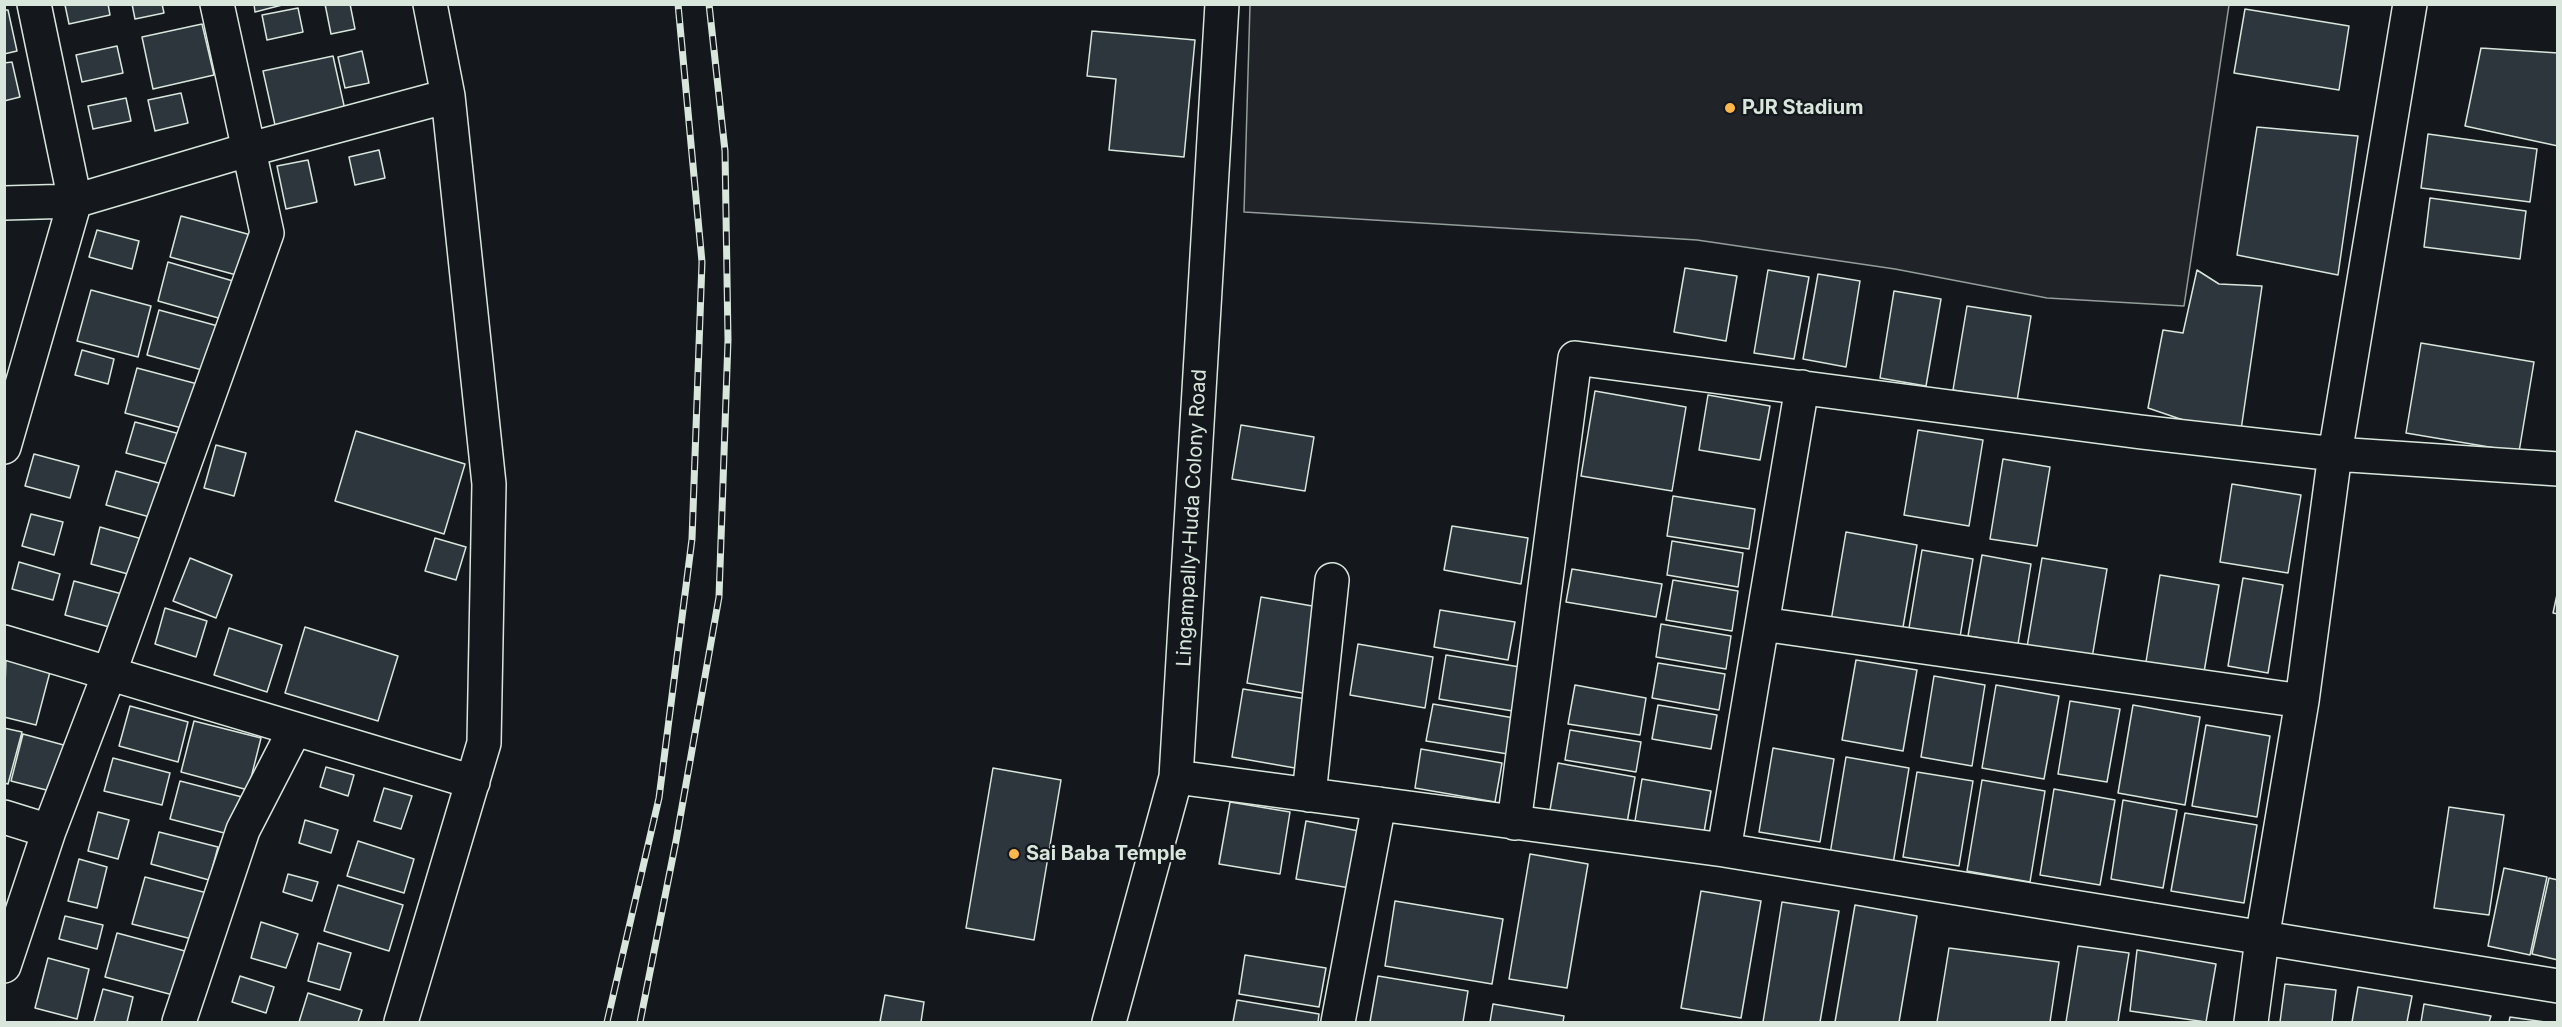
<!DOCTYPE html>
<html>
<head>
<meta charset="utf-8">
<style>
	body { margin:0 }
	#map { position:relative; width:2562px; height:1027px; overflow:hidden; background:#14181c; font-family:Inter,sans-serif }
	canvas { display:block }
	.frame { position:absolute; inset:0; border:6px solid #d8e6dc; pointer-events:none }
</style>
</head>
<body>
<div id="map">
<canvas width="2562" height="1027"></canvas>
<div class="frame"></div>
</div>
<script>
const ctx = document.querySelector('canvas').getContext('2d');
ctx.lineJoin = 'round';
function fillPath(path, color) {
  ctx.fillStyle = color;
  ctx.fill(path, 'evenodd');
}
function shape(rows) {
  const path = new Path2D();
  for (const r of rows) {
    path.moveTo(r[0], r[1]);
    for (let i = 2; i < r.length; i += 2) path.lineTo(r[i], r[i + 1]);
  }
  return path;
}
function strokePath(path, color, width, dash) {
  ctx.strokeStyle = color;
  ctx.lineWidth = width;
  ctx.lineCap = dash ? 'butt' : 'round';
  ctx.setLineDash(dash || []);
  ctx.stroke(path);
}
function write(font, color, halo, rows, align = 'center') {
  ctx.font = font + ' Inter,sans-serif';
  ctx.lineWidth = 4.5;
  ctx.setLineDash([]);
  ctx.textBaseline = 'middle';
  ctx.strokeStyle = halo;
  ctx.fillStyle = color;
  for (const [text, x, y, turn = 0] of rows) {
    ctx.save();
    ctx.translate(x, y);
    ctx.rotate((+turn || 0) * Math.PI / 180);
    ctx.textAlign = isNaN(turn) ? turn : align;
    if (halo) ctx.strokeText(text, 0, 0);
    ctx.fillText(text, 0, 0);
    ctx.restore();
  }
}
const green = shape([
	[1250,5,2229,5,2184,306,2047,298,1895,269,1697,240,1244,212,1250,5]
]);
fillPath(green, '#202428');
strokePath(green, '#939e99', 1.5);
const building = shape([
	[108,4,110,15,69,24,65,5,108,4],
	[132,4,162,4,164,13,135,19,132,4],
	[254,4,286,4,255,12,254,4],
	[325,4,350,4,355,29,331,34,325,4],
	[298,8,303,32,267,40,262,15,298,8],
	[2245,9,2349,26,2339,90,2234,73,2245,9],
	[4,10,8,10,17,51,4,54,4,10],
	[202,24,214,75,153,89,142,37,202,24],
	[1092,31,1195,40,1184,157,1109,150,1116,79,1087,76,1092,31],
	[117,46,123,73,82,82,76,55,117,46],
	[2481,48,2558,53,2558,146,2465,126,2481,48],
	[362,51,369,83,345,88,338,57,362,51],
	[333,56,345,110,275,125,263,71,333,56],
	[12,62,20,97,4,101,4,63,12,62],
	[181,93,188,123,155,131,148,100,181,93],
	[126,98,131,121,93,129,88,106,126,98],
	[2257,127,2358,136,2338,275,2237,255,2257,127],
	[2428,134,2537,149,2530,202,2421,188,2428,134],
	[379,150,385,178,355,185,349,157,379,150],
	[308,160,317,202,286,209,277,166,308,160],
	[2430,198,2526,211,2520,259,2424,247,2430,198],
	[181,216,251,235,240,276,170,257,181,216],
	[97,230,139,241,132,269,89,257,97,230],
	[168,262,233,281,222,319,158,301,168,262],
	[1685,268,1737,276,1726,341,1674,332,1685,268],
	[1768,270,1809,277,1794,359,1754,353,1768,270],
	[2197,270,2219,284,2262,286,2241,430,2192,423,2148,408,2163,330,2183,333,2197,270],
	[1818,274,1860,281,1846,367,1803,359,1818,274],
	[91,290,151,306,138,357,77,341,91,290],
	[1894,291,1941,299,1926,386,1880,378,1894,291],
	[1967,306,2031,316,2017,401,1953,390,1967,306],
	[159,310,218,326,206,371,147,355,159,310],
	[2421,343,2534,362,2519,452,2406,433,2421,343],
	[82,350,114,359,108,384,75,375,82,350],
	[137,368,205,386,193,431,125,413,137,368],
	[1595,391,1686,407,1672,491,1581,476,1595,391],
	[1708,395,1770,406,1760,460,1699,450,1708,395],
	[135,422,180,434,171,465,126,453,135,422],
	[1241,425,1314,437,1305,491,1232,479,1241,425],
	[1918,430,1983,440,1969,526,1904,515,1918,430],
	[356,431,465,464,444,534,335,501,356,431],
	[216,445,246,453,234,496,204,488,216,445],
	[34,454,79,466,70,498,25,486,34,454],
	[2003,459,2050,467,2037,546,1990,539,2003,459],
	[116,471,166,485,157,519,106,505,116,471],
	[2232,484,2301,495,2288,573,2220,562,2232,484],
	[1673,496,1755,509,1749,549,1667,536,1673,496],
	[31,514,63,522,54,555,22,546,31,514],
	[1452,526,1528,538,1521,584,1444,570,1452,526],
	[100,527,149,541,139,577,91,564,100,527],
	[1846,532,1917,545,1902,633,1831,621,1846,532],
	[435,538,466,547,456,580,425,571,435,538],
	[1672,541,1743,553,1738,587,1667,575,1672,541],
	[1922,550,1973,559,1960,637,1909,628,1922,550],
	[1982,555,2031,564,2018,644,1968,636,1982,555],
	[190,558,232,575,216,618,173,601,190,558],
	[2042,558,2107,569,2091,664,2026,653,2042,558],
	[19,562,60,574,53,600,12,589,19,562],
	[1572,569,1662,584,1656,617,1566,602,1572,569],
	[2160,575,2219,585,2203,678,2145,668,2160,575],
	[2243,578,2283,585,2268,673,2228,666,2243,578],
	[1673,580,1738,591,1732,631,1666,620,1673,580],
	[74,581,122,594,113,628,65,615,74,581],
	[2558,590,2558,614,2553,613,2558,590],
	[1261,597,1318,607,1303,693,1247,683,1261,597],
	[165,608,207,621,196,657,155,644,165,608],
	[1440,610,1515,622,1508,660,1434,647,1440,610],
	[1661,624,1731,636,1726,669,1656,657,1661,624],
	[305,627,398,656,378,721,285,693,305,627],
	[229,628,282,645,267,692,214,675,229,628],
	[1358,644,1433,657,1425,708,1350,695,1358,644],
	[1446,655,1526,668,1519,712,1439,699,1446,655],
	[6,656,51,668,36,725,4,717,6,656],
	[1856,660,1917,670,1903,751,1842,740,1856,660],
	[1658,663,1725,674,1719,710,1652,698,1658,663],
	[1934,676,1985,685,1972,766,1921,757,1934,676],
	[1575,685,1646,698,1640,735,1568,724,1575,685],
	[1996,685,2059,696,2044,779,1982,768,1996,685],
	[1243,689,1306,699,1295,768,1232,757,1243,689],
	[2070,701,2120,709,2107,782,2058,774,2070,701],
	[1433,704,1514,718,1508,754,1426,741,1433,704],
	[1658,705,1717,715,1711,749,1652,739,1658,705],
	[2133,705,2200,717,2185,805,2118,793,2133,705],
	[130,706,188,722,178,762,119,746,130,706],
	[194,721,261,738,248,790,181,772,194,721],
	[2206,725,2270,736,2257,817,2192,806,2206,725],
	[4,728,22,732,8,784,4,783,4,728],
	[1570,730,1641,742,1636,772,1565,760,1570,730],
	[23,734,71,747,58,793,11,781,23,734],
	[1773,748,1834,759,1820,842,1759,832,1773,748],
	[1421,749,1502,763,1495,802,1415,788,1421,749],
	[1846,757,1909,768,1893,864,1830,854,1846,757],
	[113,758,170,773,162,805,104,791,113,758],
	[1558,763,1635,777,1627,823,1550,810,1558,763],
	[326,767,354,775,348,796,320,787,326,767],
	[993,768,1061,780,1034,940,966,928,993,768],
	[1917,772,1973,781,1959,866,1903,857,1917,772],
	[1642,779,1711,791,1704,832,1635,821,1642,779],
	[1982,780,2045,791,2030,882,1967,871,1982,780],
	[180,781,242,797,232,835,170,819,180,781],
	[384,788,412,796,401,829,374,821,384,788],
	[2054,789,2115,800,2100,885,2040,875,2054,789],
	[2123,800,2177,810,2163,888,2111,879,2123,800],
	[1230,802,1290,812,1280,874,1219,864,1230,802],
	[2449,807,2504,815,2489,915,2434,908,2449,807],
	[98,812,129,820,118,859,88,851,98,812],
	[2185,813,2257,825,2244,903,2171,891,2185,813],
	[305,820,338,830,331,853,299,843,305,820],
	[1306,821,1359,831,1350,888,1296,879,1306,821],
	[159,832,218,847,209,880,151,864,159,832],
	[358,841,414,859,404,893,347,876,358,841],
	[1530,854,1588,864,1567,988,1509,979,1530,854],
	[79,859,107,867,97,908,68,901,79,859],
	[2504,868,2547,877,2530,955,2488,946,2504,868],
	[288,874,318,882,312,901,283,892,288,874],
	[145,877,207,893,196,940,132,924,145,877],
	[2549,878,2558,880,2558,960,2532,954,2549,878],
	[338,885,403,905,389,951,324,931,338,885],
	[1701,891,1761,901,1741,1018,1681,1008,1701,891],
	[1395,901,1503,919,1492,984,1385,966,1395,901],
	[1782,902,1839,911,1820,1022,1763,1022,1782,902],
	[1855,905,1917,916,1899,1022,1835,1022,1855,905],
	[65,916,103,925,97,949,59,939,65,916],
	[261,922,298,934,286,968,251,958,261,922],
	[117,933,185,951,173,995,105,977,117,933],
	[318,943,351,953,340,990,308,981,318,943],
	[2078,946,2129,953,2118,1022,2066,1022,2078,946],
	[1949,948,2059,962,2050,1022,1937,1022,1949,948],
	[2137,950,2216,964,2206,1022,2130,1011,2137,950],
	[1245,955,1326,968,1319,1007,1239,994,1245,955],
	[48,958,89,969,77,1019,35,1008,48,958],
	[240,976,274,987,266,1013,232,1002,240,976],
	[1378,976,1468,991,1463,1022,1370,1022,1378,976],
	[2285,984,2336,990,2332,1022,2280,1022,2285,984],
	[2358,987,2412,996,2407,1022,2352,1022,2358,987],
	[103,989,133,997,127,1022,94,1022,103,989],
	[308,993,362,1010,358,1022,299,1022,308,993],
	[885,995,924,1002,921,1022,880,1022,885,995],
	[1237,1000,1319,1014,1318,1022,1233,1022,1237,1000],
	[1493,1004,1564,1016,1563,1022,1490,1022,1493,1004],
	[2424,1004,2491,1016,2489,1022,2421,1022,2424,1004],
	[2510,1017,2545,1022,2509,1022,2510,1017]
]);
fillPath(building, '#2c363c');
strokePath(building, '#d8e6dc', 1.5);
const minor = shape([
	[4,203,75,201,247,150,448,96],
	[4,447,75,201,34,4],
	[1762,624,2302,701],
	[4,642,473,782],
	[1176,777,1724,850,2558,986],
	[1309,795,1332,580],
	[4,817,49,831],
	[1514,823,1575,358,2141,432,2335,454,2558,469],
	[1724,850,1802,387],
	[4,966,49,831,109,674,267,233,217,4],
	[179,1022,243,830,295,729],
	[401,1022,484,743,489,484,448,96,430,4],
	[1109,1022,1176,777,1222,4],
	[1338,1022,1379,804],
	[2251,1022,2262,939,2302,701,2335,454,2410,4]
]);
strokePath(minor, '#d8e6dc', 36);
strokePath(minor, '#14181c', 33);
const rail = shape([
	[607,1022,659,798,692,539,702,262,678,4],
	[640,1022,676,841,719,597,728,340,725,151,709,4]
]);
strokePath(rail, '#d8e6dc', 7);
strokePath(rail, '#14181c', 4.5, [14]);
for (const [x, y, r, color] of [
	[1730,108,6,"#ffb74d"],
	[1014,854,6,"#ffb74d"]
]) {
  const dot = new Path2D();
  dot.arc(x, y, r, 0, 2 * Math.PI);
  ctx.fillStyle = color;
  ctx.fill(dot);
  strokePath(dot, '#14181c', 2);
}
write('bold 20px', '#d8e6dc', '#14181c', [
	["PJR Stadium",1742,108],
	["Sai Baba Temple",1026,854]
], 'left');
write('20px', '#d8e6dc', '#14181c', [
	["Lingampally-Huda Colony Road",1192,518,-87]
]);
</script>
</body>
</html>
